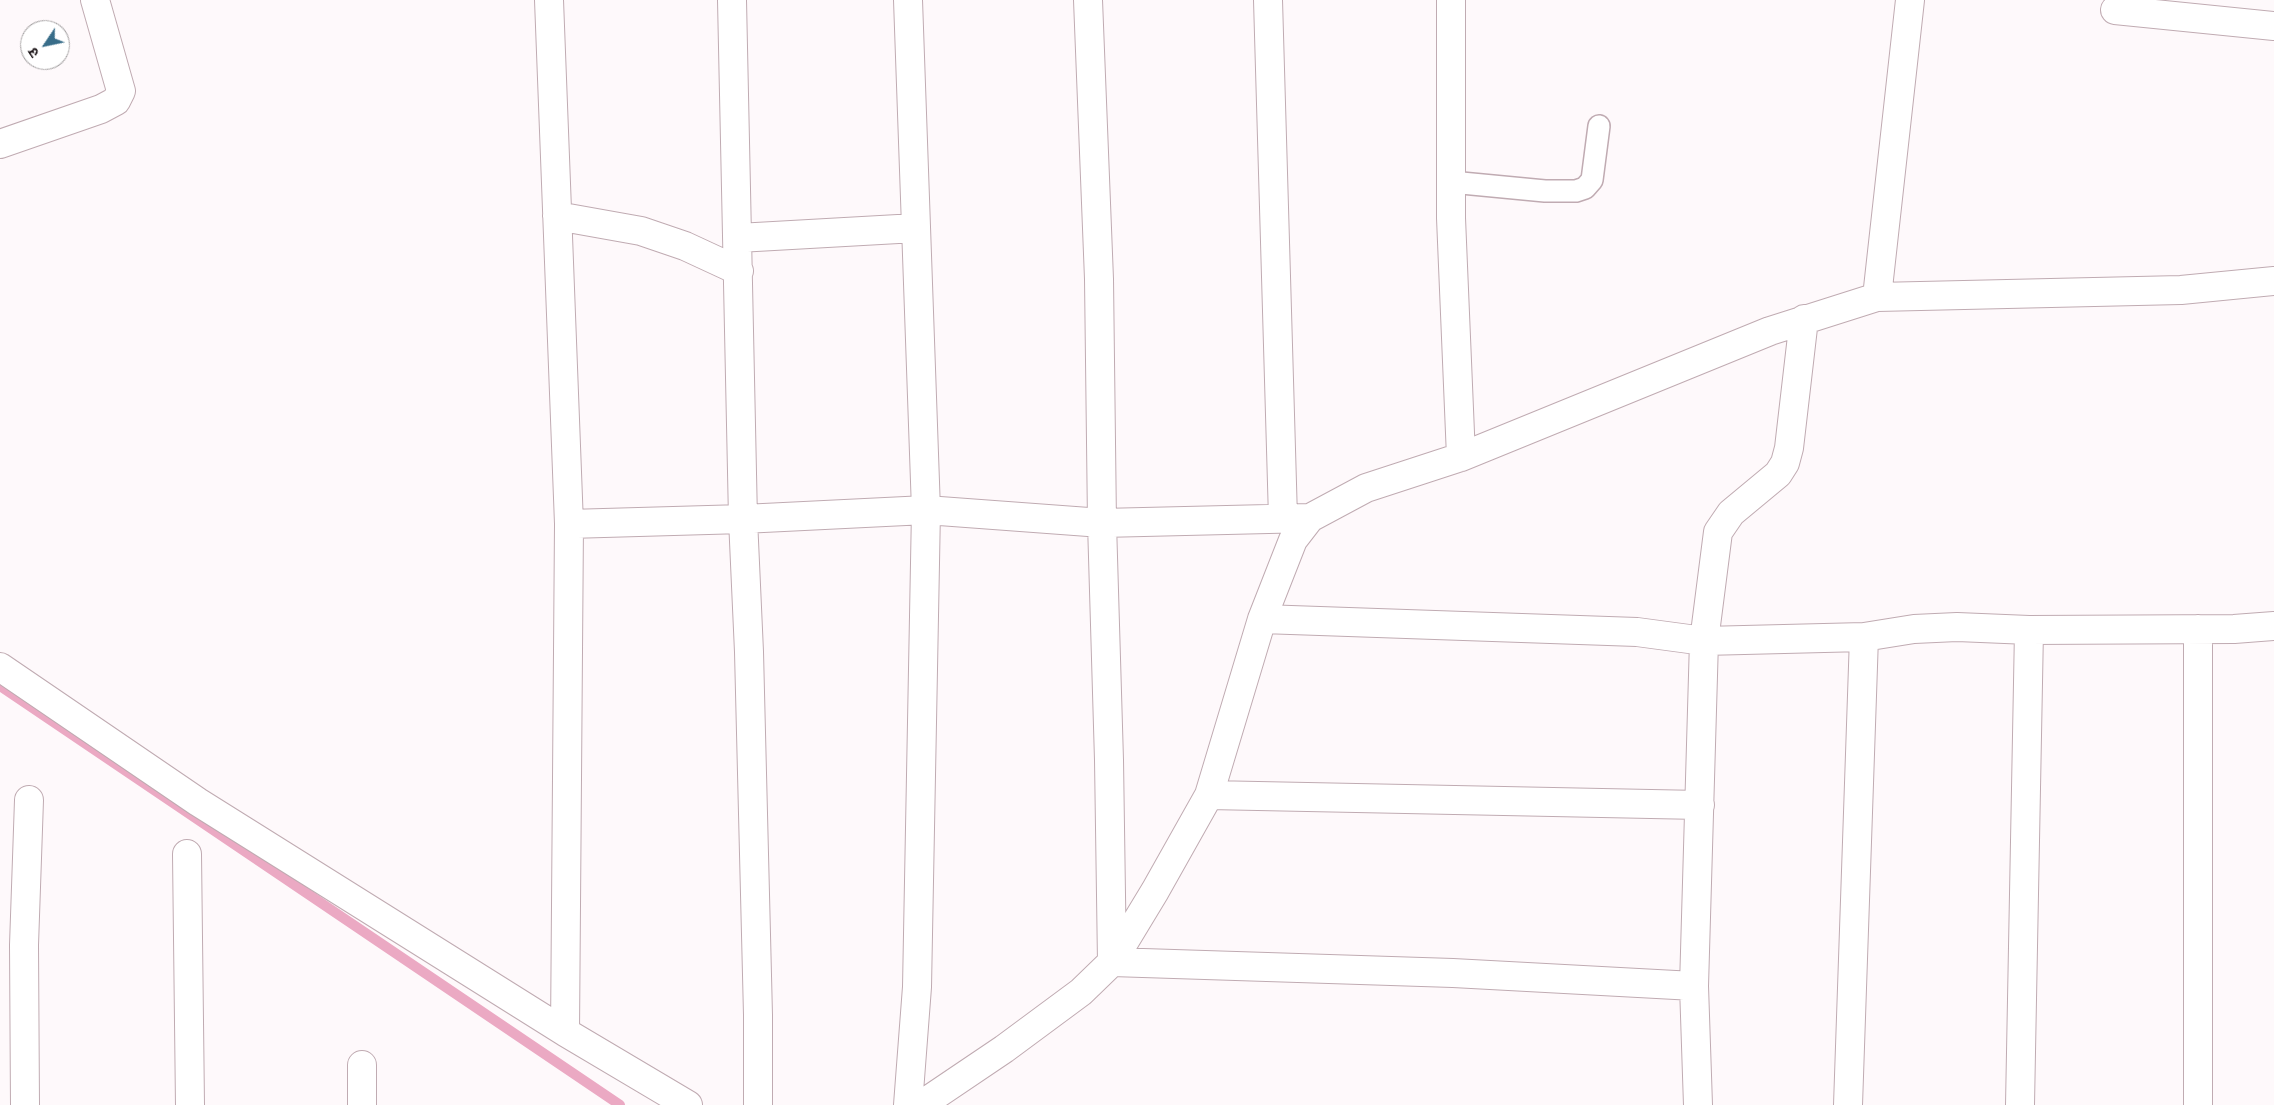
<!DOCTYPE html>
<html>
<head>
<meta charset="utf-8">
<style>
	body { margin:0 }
	#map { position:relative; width:2274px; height:1105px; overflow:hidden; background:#fef9fb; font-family:"Libre Baskerville","Noto Sans Devanagari",serif }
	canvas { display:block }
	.north { position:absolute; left:20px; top:20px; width:50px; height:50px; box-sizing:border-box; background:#fff; border:1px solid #a3a0a1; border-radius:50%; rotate:236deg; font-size:14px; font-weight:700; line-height:20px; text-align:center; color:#191215 }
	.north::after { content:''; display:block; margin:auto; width:18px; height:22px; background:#386d89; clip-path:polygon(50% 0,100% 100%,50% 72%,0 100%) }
</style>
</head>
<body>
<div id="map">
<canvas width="2274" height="1105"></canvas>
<div class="north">उ</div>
</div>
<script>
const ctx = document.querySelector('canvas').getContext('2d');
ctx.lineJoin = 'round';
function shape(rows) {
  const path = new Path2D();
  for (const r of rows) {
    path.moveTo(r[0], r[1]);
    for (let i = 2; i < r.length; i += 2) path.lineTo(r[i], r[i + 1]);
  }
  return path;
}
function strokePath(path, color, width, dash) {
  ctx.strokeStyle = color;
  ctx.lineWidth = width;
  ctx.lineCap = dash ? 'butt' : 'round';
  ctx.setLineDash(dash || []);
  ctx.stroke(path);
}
strokePath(shape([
	[0,686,620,1105]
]), '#eba9c3', 10);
const lane = shape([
	[1451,182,1545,191,1576,191,1585,188,1592,180,1599,126]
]);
const street = shape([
	[549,0,569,524,565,1032],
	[732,0,743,519,749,652,758,1015,758,1105],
	[908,0,926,510,917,987,908,1105],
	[1088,0,1099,279,1102,523,1109,760,1112,962,1453,973,1694,986],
	[1268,0,1283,518],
	[1451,0,1451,218,1461,457],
	[2115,10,2274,26],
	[0,144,101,109,116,101,121,91,95,0],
	[557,216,641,231,685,246,739,271],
	[738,238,916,228],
	[1877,297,1910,0],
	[569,524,743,519,926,510,1102,523,1310,518],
	[1262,619,1637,632,1704,641,1864,637,1914,629,1957,627,2029,630,2234,629,2274,626],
	[2198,629,2198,1105],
	[0,667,198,802,565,1032,688,1105],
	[1209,795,1700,805],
	[187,854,190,1105],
	[25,1105,24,945,29,800],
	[362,1105,362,1065],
	[921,1105,1004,1049,1081,992,1112,962,1155,891,1209,795,1262,619,1293,540,1310,518,1366,488,1461,457,1770,331,1877,297,2181,290,2274,281],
	[1698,1105,1694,986,1704,641,1718,532,1731,513,1778,474,1785,463,1789,448,1804,319],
	[1848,1105,1864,637],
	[2020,1105,2029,630]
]);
strokePath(lane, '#c0abb2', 24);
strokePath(street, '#c0abb2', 30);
strokePath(lane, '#fff', 21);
strokePath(street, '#fff', 28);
</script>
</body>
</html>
